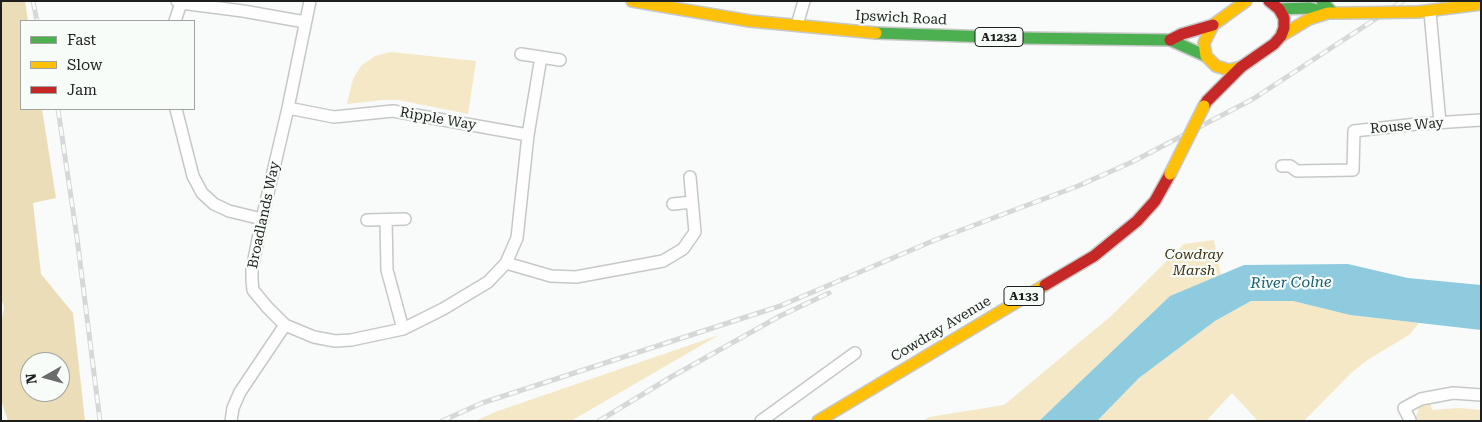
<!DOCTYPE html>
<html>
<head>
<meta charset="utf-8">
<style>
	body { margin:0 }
	#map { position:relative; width:1482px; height:422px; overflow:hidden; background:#f8fbf9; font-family:"Roboto Serif",serif }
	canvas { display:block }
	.frame { position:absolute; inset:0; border:2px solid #1d1f1e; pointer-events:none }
	.legend { position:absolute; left:20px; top:20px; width:175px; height:90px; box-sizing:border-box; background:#f7fcf8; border:1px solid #a0a4a1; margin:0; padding:6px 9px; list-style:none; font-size:15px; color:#1d1f1e }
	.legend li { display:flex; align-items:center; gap:10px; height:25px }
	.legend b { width:25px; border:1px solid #a0a4a1 }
	.north { position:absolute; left:20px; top:352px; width:50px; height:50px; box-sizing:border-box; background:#f7fcf8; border:1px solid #a0a4a1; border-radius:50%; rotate:263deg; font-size:14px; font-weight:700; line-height:20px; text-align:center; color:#1d1f1e }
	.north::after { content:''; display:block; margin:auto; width:18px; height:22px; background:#6a6c6b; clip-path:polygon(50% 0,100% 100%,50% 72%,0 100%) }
</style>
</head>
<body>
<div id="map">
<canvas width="1482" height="422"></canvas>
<div class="frame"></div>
<ul class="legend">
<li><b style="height:6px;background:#4caf50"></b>Fast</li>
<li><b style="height:6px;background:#ffc107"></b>Slow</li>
<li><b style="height:6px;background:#c62828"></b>Jam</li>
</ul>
<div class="north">N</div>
</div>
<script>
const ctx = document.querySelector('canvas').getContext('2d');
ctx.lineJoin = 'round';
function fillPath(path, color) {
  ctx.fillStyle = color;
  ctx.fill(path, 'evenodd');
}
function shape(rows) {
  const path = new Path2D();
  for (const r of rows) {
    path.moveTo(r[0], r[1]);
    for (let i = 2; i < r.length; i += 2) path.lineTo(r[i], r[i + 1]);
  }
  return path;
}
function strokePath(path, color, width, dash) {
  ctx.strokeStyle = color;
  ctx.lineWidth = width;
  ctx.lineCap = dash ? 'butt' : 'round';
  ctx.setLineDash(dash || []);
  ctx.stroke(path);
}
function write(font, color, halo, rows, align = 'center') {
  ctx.font = font + ' "Roboto Serif",serif';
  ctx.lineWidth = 4.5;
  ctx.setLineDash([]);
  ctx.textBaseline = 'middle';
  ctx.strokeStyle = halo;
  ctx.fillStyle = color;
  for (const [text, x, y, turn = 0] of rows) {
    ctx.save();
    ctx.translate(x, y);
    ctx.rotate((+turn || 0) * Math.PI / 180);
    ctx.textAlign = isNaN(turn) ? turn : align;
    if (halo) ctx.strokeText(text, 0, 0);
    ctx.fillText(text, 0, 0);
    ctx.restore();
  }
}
fillPath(shape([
	[391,52,476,61,468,114,398,100,383,100,347,104,353,79,361,66,375,56],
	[1214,240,1221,275,1170,296,1039,421,923,421,929,417,1004,405,1111,316,1184,244],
	[1251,301,1293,301,1350,315,1419,323,1409,335,1369,359,1351,373,1304,421,1258,421,1232,393,1206,421,1097,421,1139,378,1215,321],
	[719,335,571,421,475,421,495,412],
	[1430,401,1432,410,1459,408,1481,410,1481,421,1415,421,1419,407]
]), '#f4e8c6');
fillPath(shape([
	[1,1,25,1,28,21,21,21,21,109,42,109,56,198,33,203,41,274,73,313,85,421,8,421,1,400,1,325,4,307,1,298],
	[30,362,60,362,60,392,30,392]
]), '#ebddb8');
fillPath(shape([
	[1348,264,1408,278,1481,285,1481,330,1350,315,1293,301,1251,301,1215,321,1139,378,1097,421,1039,421,1170,296,1244,265]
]), '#8fcbde');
const street = shape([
	[177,1,181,3,243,11,305,22],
	[310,1,288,108,262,219,252,269,252,280,253,290,267,307,285,325,314,337,335,341,351,340,403,329,443,309,488,282,506,263,517,238,528,135,541,57],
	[1430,12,1440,123],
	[175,21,181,3],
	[797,25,804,1],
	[521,54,560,60],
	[288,108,334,117,393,111,528,135],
	[176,109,193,176,202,193,214,204,229,211,262,219],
	[1282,166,1290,166,1297,171,1353,170,1354,131,1417,124,1481,120],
	[673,204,692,202],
	[367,220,405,219],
	[386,220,387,270,403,329],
	[506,263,551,276,576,277,663,261,683,249,695,232,690,177],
	[1410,420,1404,408,1421,399,1453,393,1481,395],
	[231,421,233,408,240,392,285,325],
	[761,421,855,353]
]);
const fast = shape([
	[1322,1,1333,13],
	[1279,9,1310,8,1328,13],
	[876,33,1019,38,1170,40,1206,56]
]);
const slow = shape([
	[632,1,750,21,876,33],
	[1418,12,1481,4],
	[1281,36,1309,19,1328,13,1342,13],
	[1241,67,1229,70,1216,66,1206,56,1204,43,1213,25,1246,1],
	[818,421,1045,285]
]);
const jam = shape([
	[1170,40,1182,34,1213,25],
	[1204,106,1207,101,1241,67,1274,44,1281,36,1284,28,1284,18,1279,9,1269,1],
	[1045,285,1094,256,1137,221,1155,201,1170,174]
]);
strokePath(street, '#c6c8c7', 14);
strokePath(fast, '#c6c8c7', 14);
strokePath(slow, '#c6c8c7', 14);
strokePath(jam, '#c6c8c7', 14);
strokePath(street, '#fefefe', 11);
strokePath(fast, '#4caf50', 11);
strokePath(slow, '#ffc107', 11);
strokePath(jam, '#c62828', 11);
const rail = shape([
	[33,1,37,21],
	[58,109,77,238,100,421],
	[442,421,482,403,780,306,935,240,1078,186,1132,162,1253,99,1403,1],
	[599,421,671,377,780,316,829,293]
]);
strokePath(rail, '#d6d7d6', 5);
strokePath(rail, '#f7fcf8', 3, [9]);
const slowBridge = shape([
	[1343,13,1418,12],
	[1170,174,1204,106]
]);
strokePath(slowBridge, '#c6c8c7', 14, []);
strokePath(slowBridge, '#ffc107', 11);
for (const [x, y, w] of [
	[999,37,48],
	[1024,296,40]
]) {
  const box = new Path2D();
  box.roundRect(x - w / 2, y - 9.5, w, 19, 4);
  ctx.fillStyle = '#f7fcf8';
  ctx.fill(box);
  strokePath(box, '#1d1f1e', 1);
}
write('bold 12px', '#1d1f1e', null, [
	["A1232",999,37],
	["A133",1024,296]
]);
write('14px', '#1d1f1e', '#f7fcf8', [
	["Ipswich Road",901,18,3],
	["Ripple Way",438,119,10],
	["Rouse Way",1407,126,-5],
	["Broadlands Way",264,215,-78],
	["Cowdray Avenue",941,329,-31]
]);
write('italic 14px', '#3b2f11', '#f7fcf8', [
	["Cowdray",1194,255],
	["Marsh",1194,271]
]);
write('italic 15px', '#165b6e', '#f7fcf8', [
	["River Colne",1291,283,-1]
]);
</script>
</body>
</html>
